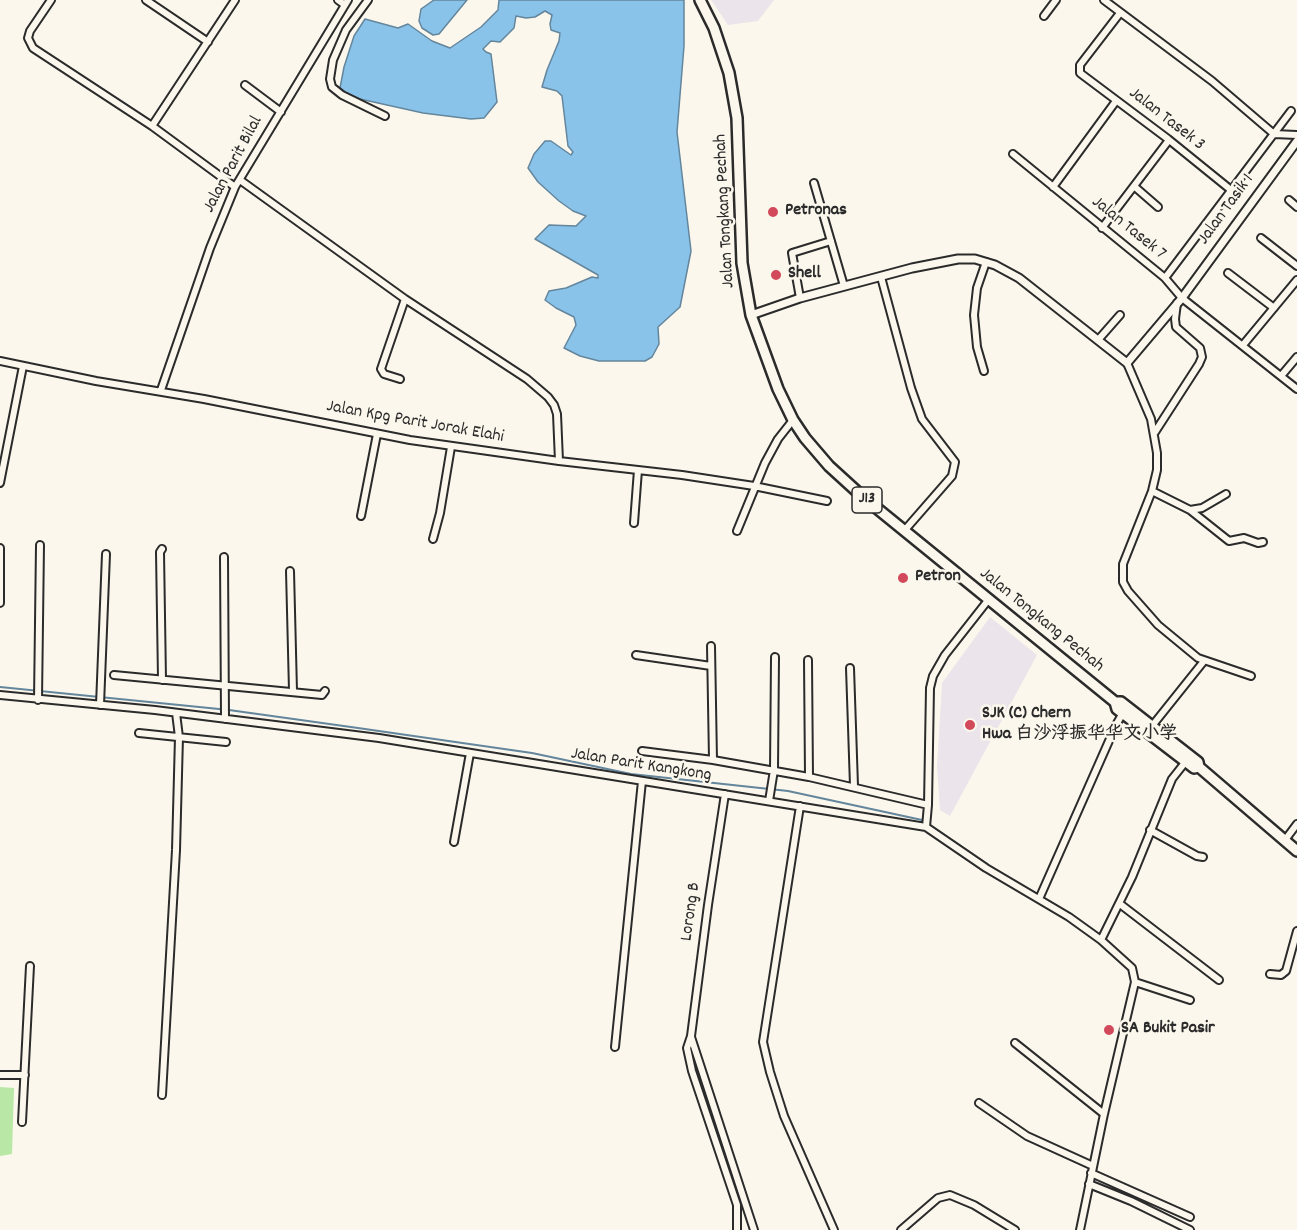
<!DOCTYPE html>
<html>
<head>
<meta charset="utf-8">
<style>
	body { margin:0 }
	canvas { display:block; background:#fbf7ec }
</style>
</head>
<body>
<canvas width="1297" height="1230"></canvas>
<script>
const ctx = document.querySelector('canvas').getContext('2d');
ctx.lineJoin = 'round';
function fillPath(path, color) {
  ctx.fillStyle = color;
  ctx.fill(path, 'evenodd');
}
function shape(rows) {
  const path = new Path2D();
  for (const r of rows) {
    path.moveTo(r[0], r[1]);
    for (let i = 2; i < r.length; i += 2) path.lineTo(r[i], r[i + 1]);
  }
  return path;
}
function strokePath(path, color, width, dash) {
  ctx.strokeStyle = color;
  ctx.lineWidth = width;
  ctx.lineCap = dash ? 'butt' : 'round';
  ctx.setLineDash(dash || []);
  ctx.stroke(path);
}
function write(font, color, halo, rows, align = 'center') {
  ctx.font = font + ' Dekko,"LXGW WenKai TC",sans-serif';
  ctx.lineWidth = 5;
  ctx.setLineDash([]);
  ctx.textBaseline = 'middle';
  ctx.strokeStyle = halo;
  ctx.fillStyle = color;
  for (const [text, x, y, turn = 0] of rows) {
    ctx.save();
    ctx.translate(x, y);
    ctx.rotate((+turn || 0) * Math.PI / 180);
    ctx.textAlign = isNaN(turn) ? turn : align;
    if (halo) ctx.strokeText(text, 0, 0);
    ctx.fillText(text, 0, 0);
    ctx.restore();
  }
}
fillPath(shape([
	[711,0,774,0,758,21,728,25],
	[990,617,1037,655,950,816,940,810,937,767,942,683]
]), '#ece4eb');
fillPath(shape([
	[0,1087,14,1088,12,1154,0,1156]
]), '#b9e8a6');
const water = shape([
	[434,0,467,0,439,34,433,35,422,28,419,21,421,9,434,0],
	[499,0,684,0,684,46,677,132,691,251,680,307,658,327,659,344,652,357,645,361,599,361,580,356,564,348,576,325,574,317,556,308,545,300,549,291,566,288,592,277,598,278,598,275,535,239,549,225,576,226,586,216,573,211,559,201,538,182,528,168,534,154,545,141,551,141,571,155,573,152,568,146,562,96,557,91,542,87,547,70,559,41,560,33,551,30,550,24,552,15,545,11,535,17,526,18,516,16,514,28,500,42,491,41,483,49,486,52,491,54,497,102,484,118,471,119,423,113,351,97,340,88,344,67,354,36,365,19,398,28,408,24,432,41,450,48,481,27,498,10,499,0]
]);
fillPath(water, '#8ac3e9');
strokePath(water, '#64869d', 1.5);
strokePath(shape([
	[0,687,229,710,358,728,532,753,631,774,788,791,922,820]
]), '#64869d', 2);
const minor = shape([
	[51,0,30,31,28,38,33,48,152,126,235,187],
	[146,0,208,42],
	[338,0,345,5],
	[368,0,346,30,333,60,330,79,332,87,342,95,385,116],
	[1104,0,1212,81,1274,134,1297,135],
	[1120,13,1080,65,1080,73,1168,139,1231,190],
	[1044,16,1056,0],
	[245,85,281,112],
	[152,126,235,0],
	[1013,154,1165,278,1182,298,1297,389],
	[240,180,405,299,527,379,548,397,554,405,557,414,559,461],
	[814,183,844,286],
	[1053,187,1116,101],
	[1135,187,1158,207],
	[1289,200,1297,207],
	[1102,228,1169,140],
	[1261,238,1297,266],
	[1228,273,1274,308],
	[881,277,911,388,922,419,955,462,952,476,904,531],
	[1165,278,1291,111],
	[800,298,792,253,831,241],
	[1098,340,1120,315],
	[1243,345,1297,280],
	[0,361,96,381,204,399,410,440,559,461,682,475,754,486,827,501],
	[1127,363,1151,419,1157,453,1157,470,1152,491,1123,564,1123,582,1128,591,1158,625,1198,658,1251,676],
	[984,371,977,347,974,315,977,288,986,262],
	[1281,376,1297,357],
	[400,379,384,374,381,369,405,299],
	[161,390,210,248,235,187,348,0],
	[1155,432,1199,364,1202,357,1200,348,1176,327,1175,319,1177,303],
	[0,483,23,366],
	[1152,491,1190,510,1202,508,1226,494],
	[1190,510,1229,541,1244,538,1258,543,1263,542],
	[361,516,377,434],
	[634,523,638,470],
	[737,531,765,463,778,439,793,420],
	[433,539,440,513,451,447],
	[0,548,0,603],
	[162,549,160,552,162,680],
	[224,557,225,719],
	[290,571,293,691],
	[711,646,713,760],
	[636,655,711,666],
	[808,660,809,777],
	[850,668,854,786],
	[114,675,322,695,325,691],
	[0,695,155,710,379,738,926,827,986,868,1069,917,1101,940,1132,968,1135,982,1104,1114,1080,1230],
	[38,700,40,545],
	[100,705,106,554],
	[1152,726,1204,661],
	[139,733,226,742],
	[642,751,713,760,809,777,928,805],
	[725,794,708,905,691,1036,687,1048,692,1071,737,1205,737,1230],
	[769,801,774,770,775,657],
	[800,806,763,1042,770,1072,784,1116,834,1230],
	[926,827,928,805,930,688,933,676,945,655,989,599],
	[1150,830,1197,856,1203,857],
	[1285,840,1297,824],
	[454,842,470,753],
	[1039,899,1116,725,1124,711],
	[1120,904,1219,980],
	[1101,940,1132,877,1172,779,1187,760],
	[1270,974,1281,975,1286,971,1297,931],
	[1135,982,1190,1000],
	[691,1037,754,1230],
	[1015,1043,1104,1114],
	[615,1047,642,781],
	[0,1075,25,1075],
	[162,1095,176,850,179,737,176,713],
	[979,1103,1027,1136,1093,1166],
	[22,1122,30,966],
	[1091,1173,1190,1217],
	[1089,1184,1131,1201,1190,1230],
	[901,1230,938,1198,950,1195,974,1205,1015,1230]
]);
const tertiary = shape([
	[751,315,800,298,912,268,958,259,975,259,995,265,1019,278,1127,363,1182,298,1297,141]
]);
const primary = shape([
	[700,0,714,28,729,73,737,118,742,263,751,315,778,389,793,420,805,438,829,466,863,497,1115,702,1121,702,1198,762,1199,767,1297,851],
	[1115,702,1117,709,1194,768,1199,767]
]);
strokePath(minor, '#2b2b2b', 10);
strokePath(tertiary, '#2b2b2b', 11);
strokePath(primary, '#2b2b2b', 14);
strokePath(minor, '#fbf7ec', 6);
strokePath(tertiary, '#fbf7ec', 7);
strokePath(primary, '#fbf7ec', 9);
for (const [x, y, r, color] of [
	[773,212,6,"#d1495b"],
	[776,275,6,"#d1495b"],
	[903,578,6,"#d1495b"],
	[970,725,6,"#d1495b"],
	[1109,1030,6,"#d1495b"]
]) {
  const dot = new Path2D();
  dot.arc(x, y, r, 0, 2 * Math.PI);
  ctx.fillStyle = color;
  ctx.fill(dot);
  strokePath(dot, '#fbf7ec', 2);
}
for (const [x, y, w] of [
	[867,500,30]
]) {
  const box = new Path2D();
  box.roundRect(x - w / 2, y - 13, w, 26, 4.5);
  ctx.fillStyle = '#fbf7ec';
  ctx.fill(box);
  strokePath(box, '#2b2b2b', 1.5);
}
write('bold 16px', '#2b2b2b', null, [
	["J13",867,500]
]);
write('18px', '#2b2b2b', '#fbf7ec', [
	["Jalan Tasek 3",1166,120,38],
	["Jalan Parit Bilal",234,165,-62],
	["Jalan Tasik 1",1227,210,-54],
	["Jalan Tongkang Pechah",726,211,-93],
	["Jalan Tasek 7",1128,229,39],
	["Jalan Kpg Parit Jorak Elahi",415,423,10],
	["Jalan Tongkang Pechah",1041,621,39],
	["Jalan Parit Kangkong",641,766,9],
	["Lorong B",692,912,-82]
]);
write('bold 18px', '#2b2b2b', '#fbf7ec', [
	["Petronas",785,212],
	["Shell",788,275],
	["Petron",915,578],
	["SJK (C) Chern",982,715],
	["Hwa 白沙浮振华华文小学",982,736],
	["SA Bukit Pasir",1121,1030]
], 'left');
</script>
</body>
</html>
